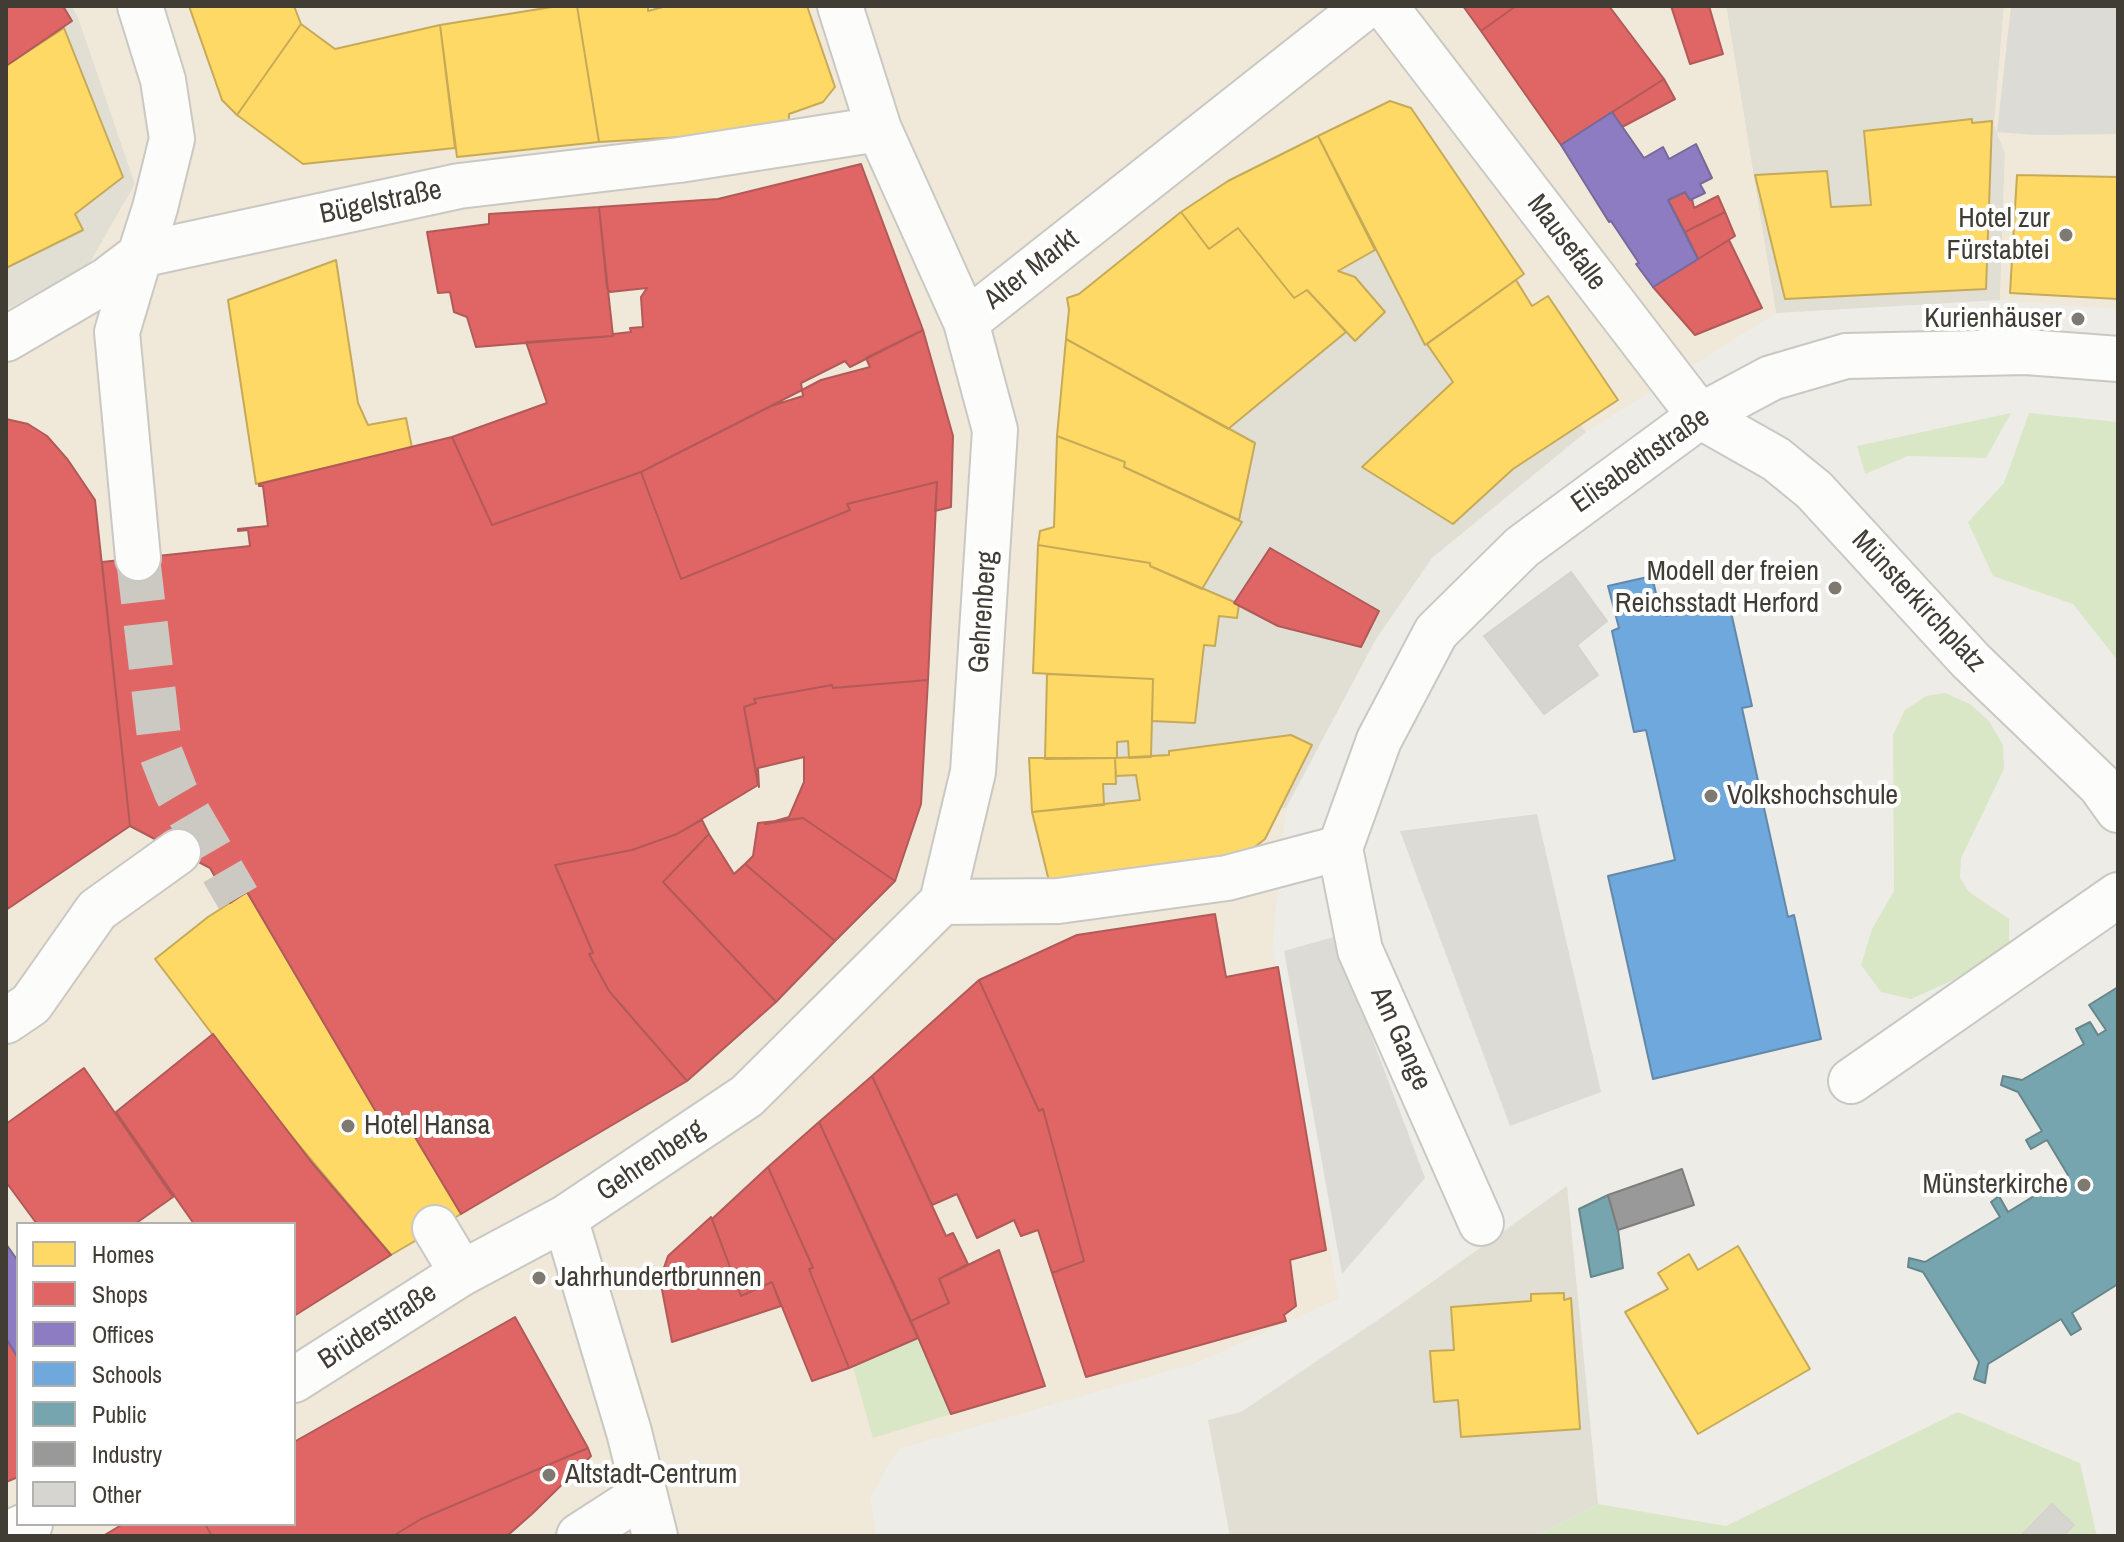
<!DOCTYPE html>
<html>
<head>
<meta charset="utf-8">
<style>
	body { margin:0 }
	#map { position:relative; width:2124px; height:1542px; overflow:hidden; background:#edece6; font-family:"Archivo Narrow",sans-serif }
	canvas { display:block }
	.frame { position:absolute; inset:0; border:8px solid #423d34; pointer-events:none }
	.legend { position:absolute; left:16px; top:1222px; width:280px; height:304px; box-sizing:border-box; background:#fff; border:2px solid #b3b1ae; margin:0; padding:10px 14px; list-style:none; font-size:24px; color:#423d34 }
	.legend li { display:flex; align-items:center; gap:16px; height:40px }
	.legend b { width:40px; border:2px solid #b3b1ae }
</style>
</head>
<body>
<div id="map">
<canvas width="2124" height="1542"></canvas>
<div class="frame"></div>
<ul class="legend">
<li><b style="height:22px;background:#ffd966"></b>Homes</li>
<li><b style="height:22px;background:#e06666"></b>Shops</li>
<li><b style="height:22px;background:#8e7cc3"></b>Offices</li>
<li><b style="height:22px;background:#6fa8dc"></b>Schools</li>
<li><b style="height:22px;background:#76a5af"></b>Public</li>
<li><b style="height:22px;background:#999"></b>Industry</li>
<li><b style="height:22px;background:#d7d5cf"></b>Other</li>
</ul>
</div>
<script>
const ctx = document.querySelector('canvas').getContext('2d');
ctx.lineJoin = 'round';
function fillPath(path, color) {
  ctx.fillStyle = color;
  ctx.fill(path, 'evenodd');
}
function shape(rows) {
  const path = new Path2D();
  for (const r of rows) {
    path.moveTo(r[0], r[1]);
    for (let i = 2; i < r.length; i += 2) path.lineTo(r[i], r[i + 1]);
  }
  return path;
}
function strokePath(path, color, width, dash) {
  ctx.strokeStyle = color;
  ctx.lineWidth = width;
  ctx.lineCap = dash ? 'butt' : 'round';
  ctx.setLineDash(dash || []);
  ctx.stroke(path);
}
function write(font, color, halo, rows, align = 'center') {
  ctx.font = font + ' "Archivo Narrow",sans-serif';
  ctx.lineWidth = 8;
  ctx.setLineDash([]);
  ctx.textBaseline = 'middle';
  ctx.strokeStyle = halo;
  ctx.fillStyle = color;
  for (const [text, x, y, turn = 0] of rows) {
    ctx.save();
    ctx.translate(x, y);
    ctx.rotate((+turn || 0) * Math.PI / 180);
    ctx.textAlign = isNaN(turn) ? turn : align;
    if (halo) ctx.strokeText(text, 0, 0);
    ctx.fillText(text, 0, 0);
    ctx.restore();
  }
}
fillPath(shape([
	[6,6,72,6,78,17,135,184,88,266,6,310],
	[1726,6,2004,6,1994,125,2005,153,2000,300,1776,313],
	[1376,149,1586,432,1432,558,1376,639,1286,808,1096,815,1129,328],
	[1567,1186,1598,1504,1536,1536,1230,1536,1208,1420,1241,1412,1397,1307]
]), '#e1ded4');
fillPath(shape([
	[72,6,1726,6,1776,313,1586,432,1376,149,1129,328,1096,814,1286,808,1272,946,1339,1298,1196,1363,898,1449,870,1497,876,1536,6,1536,6,310,88,266,135,184,78,17],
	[18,1224,294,1224,294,1524,18,1524],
	[2004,6,2118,6,2118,309,2000,300,2005,154,1994,125]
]), '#f0e8d9');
fillPath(shape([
	[2011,413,1986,458,1908,456,1865,474,1857,446],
	[2029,413,2118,422,2118,661,2073,604,1993,576,1968,522,2004,483],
	[1945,693,1970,704,1989,721,2003,745,2004,769,1961,858,1960,878,1969,892,2009,919,2009,944,1976,970,1911,999,1881,992,1861,965,1872,929,1894,891,1893,735,1905,710,1926,696],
	[918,1338,951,1414,873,1438,853,1367],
	[1958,1412,2080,1463,2097,1536,1536,1536,1598,1504,1726,1526]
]), '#d9e7c7');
fillPath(shape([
	[2011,6,2118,6,2118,134,2035,135,1997,132],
	[1537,814,1601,1092,1510,1126,1400,831],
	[1334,937,1425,1178,1342,1274,1284,951]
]), '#dcdbd6');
const homes = shape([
	[189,6,294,6,301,24,237,115,222,100,189,6],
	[558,6,577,6,599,142,457,157,440,25,558,6],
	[577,6,648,6,648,11,667,6,807,6,835,87,823,102,789,114,789,121,715,135,599,142,577,6],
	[301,24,335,49,440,25,455,148,303,164,237,115,301,24],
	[64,28,123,177,75,214,83,230,6,268,6,66,64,28],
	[1390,101,1411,108,1524,274,1425,345,1318,136,1390,101],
	[1972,119,1972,123,1992,121,1986,289,1785,299,1755,175,1827,171,1831,207,1871,205,1864,131,1972,119],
	[1318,136,1375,250,1338,271,1355,277,1385,312,1355,341,1307,290,1294,298,1238,228,1209,249,1181,212,1228,181,1318,136],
	[2017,175,2118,177,2118,299,2010,293,2017,175],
	[1181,212,1209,249,1238,228,1294,298,1307,290,1346,332,1228,429,1066,339,1069,310,1067,298,1079,294,1181,212],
	[336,260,358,403,368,425,406,418,412,448,256,484,228,300,336,260],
	[1516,280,1532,306,1548,296,1618,400,1513,469,1453,524,1362,467,1453,382,1427,344,1516,280],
	[1066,339,1255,443,1239,520,1124,467,1125,462,1057,436,1066,339],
	[1057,436,1125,462,1124,467,1242,522,1202,589,1150,566,1150,563,1038,545,1040,531,1054,527,1057,436],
	[1038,545,1150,563,1150,566,1239,604,1237,618,1219,616,1215,646,1204,645,1195,723,1152,721,1153,679,1033,673,1038,545],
	[1047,674,1153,679,1151,757,1129,758,1128,741,1117,742,1117,758,1045,759,1047,674],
	[1291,735,1312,745,1265,839,1247,853,1049,881,1032,812,1140,800,1136,775,1116,776,1115,758,1169,755,1169,751,1291,735],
	[1029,758,1115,758,1116,784,1103,784,1104,805,1032,812,1029,758],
	[247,892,382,1122,400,1112,461,1214,391,1255,277,1119,155,959,208,917,247,892],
	[1738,1246,1810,1369,1698,1434,1625,1312,1668,1289,1658,1273,1689,1254,1698,1270,1738,1246],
	[1564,1293,1564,1300,1571,1298,1580,1429,1461,1437,1458,1400,1434,1402,1430,1351,1454,1350,1451,1307,1531,1301,1531,1294,1564,1293]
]);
fillPath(homes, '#ffd966');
strokePath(homes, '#c6aa57', 2);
const shops = shape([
	[6,6,63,6,72,21,6,66,6,6],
	[1463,6,1516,6,1481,31,1463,6],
	[1516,6,1609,6,1664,79,1561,145,1481,31,1516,6],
	[1671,6,1709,6,1723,54,1690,64,1671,6],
	[1664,79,1675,99,1622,127,1612,112,1664,79],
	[861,164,923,330,850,367,845,361,801,383,802,390,641,472,492,525,452,437,547,403,526,342,613,336,613,334,631,332,630,328,643,327,641,297,647,288,610,292,607,288,599,207,718,199,861,164],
	[1685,192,1690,200,1692,199,1694,208,1718,196,1725,212,1685,232,1668,200,1685,192],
	[599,207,613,336,476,347,467,317,454,312,450,292,438,293,427,232,489,224,489,214,599,207],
	[1725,212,1735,236,1698,259,1685,232,1725,212],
	[1729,240,1762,308,1695,335,1653,287,1729,240],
	[923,330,953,436,951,507,935,511,937,482,847,504,850,510,681,579,641,472,771,406,803,396,802,390,821,380,870,367,866,358,923,330],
	[6,419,28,424,47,436,68,460,95,500,130,826,6,910,6,419],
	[452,437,492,525,641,472,681,579,850,510,847,504,937,482,928,680,833,688,832,685,754,699,756,703,744,707,758,785,677,834,632,850,555,865,593,953,589,954,609,991,687,1081,461,1214,400,1112,382,1122,247,892,230,903,210,868,130,826,102,562,250,546,248,530,238,531,238,529,268,526,263,486,259,486,259,484,452,437],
	[1270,548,1379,611,1361,647,1278,626,1234,603,1270,548],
	[928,680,921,804,895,881,803,818,765,824,789,817,804,782,804,757,758,768,759,787,744,707,756,703,754,699,832,685,833,688,928,680],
	[803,818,895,881,835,941,745,864,753,856,758,823,803,818],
	[702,820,709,834,663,882,776,1002,687,1081,609,991,589,954,593,953,555,865,632,850,677,834,702,820],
	[709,834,734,874,745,864,835,941,776,1002,663,882,709,834],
	[1215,914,1226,977,1278,967,1326,1250,1290,1260,1296,1306,1284,1315,1286,1321,1086,1377,1052,1273,1084,1261,1043,1109,1039,1111,979,980,1077,935,1215,914],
	[979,980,1039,1111,1043,1109,1084,1261,1052,1273,1038,1230,1021,1236,1014,1220,977,1238,957,1194,932,1205,872,1076,979,980],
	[213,1034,313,1164,391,1255,294,1316,294,1224,194,1224,116,1112,213,1034],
	[84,1068,173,1197,135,1224,37,1224,6,1182,6,1124,84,1068],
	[872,1076,946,1236,953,1233,968,1264,939,1279,949,1303,911,1321,819,1122,872,1076],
	[819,1122,918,1338,849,1368,809,1269,813,1268,768,1167,819,1122],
	[768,1167,813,1268,809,1269,849,1368,812,1381,772,1282,741,1296,712,1219,768,1167],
	[711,1217,741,1296,772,1282,781,1306,672,1342,660,1279,668,1256,711,1217],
	[999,1250,1045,1386,951,1414,911,1321,949,1303,939,1279,999,1250],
	[515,1317,588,1448,421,1519,393,1536,212,1536,205,1524,294,1524,294,1442,515,1317],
	[6,1338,18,1358,18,1477,6,1482,6,1338],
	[588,1448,591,1456,533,1513,507,1536,393,1536,421,1519,588,1448],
	[123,1524,205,1524,212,1536,103,1536,123,1524]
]);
fillPath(shops, '#e06666');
strokePath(shops, '#b15a57', 2);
const offices = shape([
	[1612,112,1644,158,1663,147,1669,159,1696,144,1712,178,1700,184,1705,193,1690,200,1685,192,1668,200,1698,259,1653,287,1636,264,1639,263,1611,221,1609,222,1561,145,1612,112],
	[6,1244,18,1261,18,1358,6,1338,6,1244]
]);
fillPath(offices, '#8e7cc3');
strokePath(offices, '#776998', 2);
const schools = shape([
	[1652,576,1660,611,1665,611,1666,616,1729,603,1752,706,1742,708,1788,917,1794,915,1821,1039,1653,1079,1608,876,1675,860,1646,730,1634,732,1612,631,1619,628,1608,586,1652,576]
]);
fillPath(schools, '#6fa8dc');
strokePath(schools, '#6288aa', 2);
const public = shape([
	[2118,987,2118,1284,2072,1313,2081,1329,2071,1335,2061,1319,1988,1364,1985,1383,1974,1379,1979,1362,1923,1272,1908,1267,1909,1258,1925,1262,2000,1217,1991,1202,1999,1196,2008,1212,2068,1175,2047,1140,2031,1149,2026,1140,2042,1131,2018,1092,2001,1085,2003,1076,2022,1080,2084,1044,2076,1029,2090,1022,2098,1035,2106,1030,2089,1005,2118,987],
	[1608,1195,1618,1230,1623,1268,1591,1277,1579,1209,1608,1195]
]);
fillPath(public, '#76a5af');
strokePath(public, '#66868a', 2);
const industry = shape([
	[1682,1169,1694,1205,1618,1230,1608,1195,1682,1169]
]);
fillPath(industry, '#999');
strokePath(industry, '#7f7d7b', 2);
const building = shape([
	[1571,572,1607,621,1577,645,1598,675,1544,714,1484,636,1571,572],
	[2052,1504,2074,1525,2063,1536,2021,1536,2052,1504]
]);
fillPath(building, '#d7d5cf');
strokePath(building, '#d5d3cc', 2);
strokePath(shape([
	[138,558,161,754,176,792,238,898]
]), '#cbc9c2', 44, [44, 22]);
const pedestrian = shape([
	[1385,6,1700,416,1776,459,1814,490,1971,661,2100,785,2118,810],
	[966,322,1366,6],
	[138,558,117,332,140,255,459,186,679,160,879,129],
	[942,902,1058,901,1227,878,1340,848],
	[6,1021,31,1004,97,910,178,852],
	[1851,1081,2118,895],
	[565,1218,629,1432,655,1536],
	[435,1228,462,1273],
	[294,1380,462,1273,565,1218,747,1096,942,902,973,772,995,430,966,322,879,129,840,6],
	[6,1534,30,1524],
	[579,1536,644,1494]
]);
const minor = shape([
	[6,339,107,280,140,255,155,208,172,139,163,80,140,6],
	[1481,1223,1360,950,1340,848,1379,740,1436,632,1522,547,1700,416,1771,378,1846,356,2026,352,2118,359]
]);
strokePath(pedestrian, '#c9c8c2', 48);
strokePath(minor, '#c9c8c2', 48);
strokePath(pedestrian, '#fcfcfb', 44);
strokePath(minor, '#fcfcfb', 44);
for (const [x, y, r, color] of [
	[2066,235,8,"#7e7a72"],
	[2078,319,8,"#7e7a72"],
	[1835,588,8,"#7e7a72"],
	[1711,796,8,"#7e7a72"],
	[348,1126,8,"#7e7a72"],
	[2084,1185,8,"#7e7a72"],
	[539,1278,8,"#7e7a72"],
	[549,1475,8,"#7e7a72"]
]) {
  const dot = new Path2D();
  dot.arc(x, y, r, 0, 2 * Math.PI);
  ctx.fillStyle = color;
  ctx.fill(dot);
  strokePath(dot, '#fff', 3);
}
write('28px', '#423d34', '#fff', [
	["Bügelstraße",381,203,-12],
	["Mausefalle",1566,243,53],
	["Alter Markt",1032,270,-38],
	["Elisabethstraße",1641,461,-35],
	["Münsterkirchplatz",1918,602,47],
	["Gehrenberg",984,612,-86],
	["Am Gange",1400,1039,66],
	["Gehrenberg",651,1161,-34],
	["Brüderstraße",378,1327,-33]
]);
write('28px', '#423d34', '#fff', [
	["Hotel zur",2050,219],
	["Fürstabtei",2050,251],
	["Kurienhäuser",2062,319],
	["Modell der freien",1819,572],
	["Reichsstadt Herford",1819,604],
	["Volkshochschule",1727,796,"left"],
	["Hotel Hansa",364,1126,"left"],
	["Münsterkirche",2068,1185],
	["Jahrhundertbrunnen",555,1278,"left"],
	["Altstadt-Centrum",565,1475,"left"]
], 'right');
</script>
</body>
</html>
